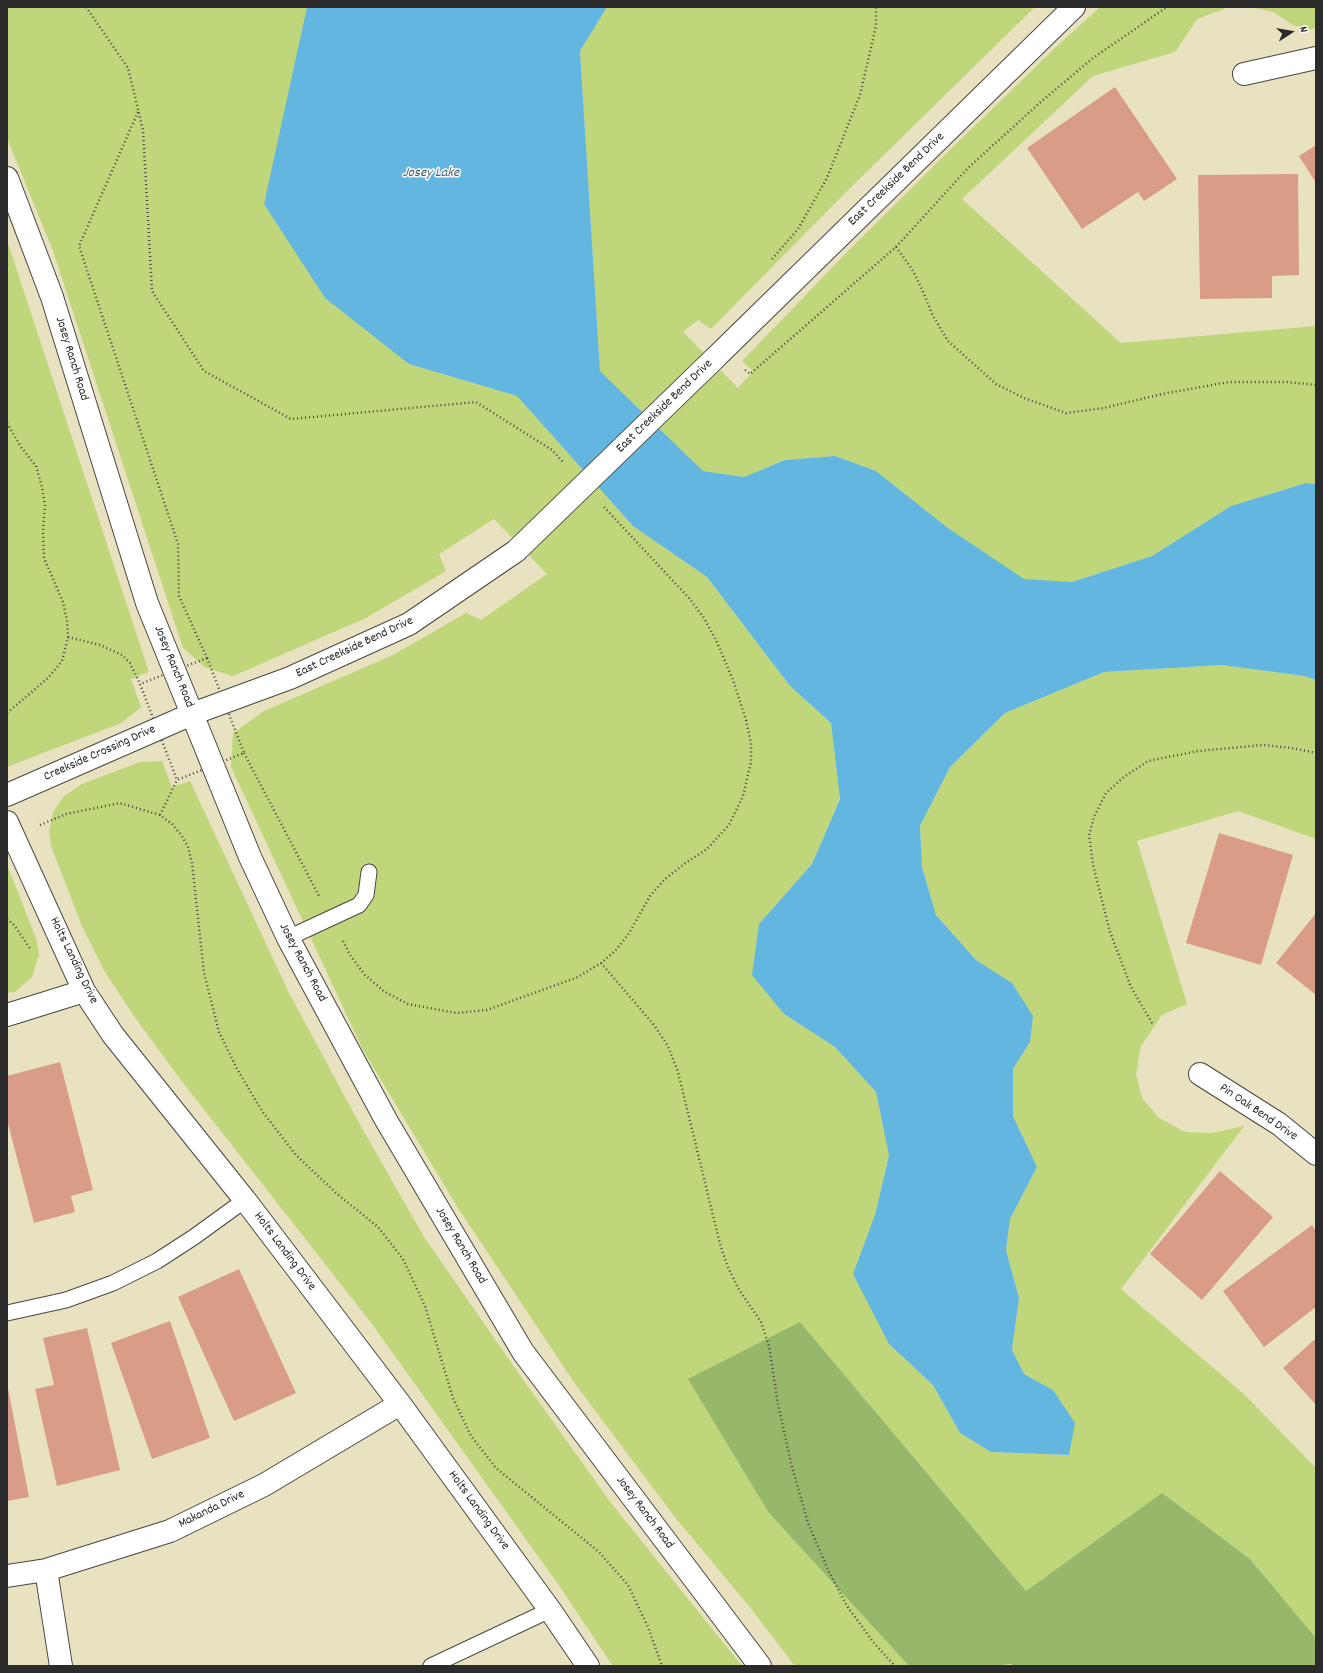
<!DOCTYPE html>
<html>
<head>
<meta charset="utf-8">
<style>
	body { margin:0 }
	#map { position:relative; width:1323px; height:1673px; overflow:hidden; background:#e9e2c0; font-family:Dekko,sans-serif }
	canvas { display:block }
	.frame { position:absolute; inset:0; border:8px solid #2b2b2b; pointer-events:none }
	.north { position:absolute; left:1271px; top:12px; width:40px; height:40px; -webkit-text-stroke:3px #fff; paint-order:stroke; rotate:78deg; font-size:11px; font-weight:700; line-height:16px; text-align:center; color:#2b2b2b }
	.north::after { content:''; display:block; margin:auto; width:14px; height:18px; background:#2b2b2b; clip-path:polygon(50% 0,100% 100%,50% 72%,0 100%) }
</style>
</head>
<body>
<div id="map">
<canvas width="1323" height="1673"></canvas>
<div class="frame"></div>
<div class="north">N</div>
</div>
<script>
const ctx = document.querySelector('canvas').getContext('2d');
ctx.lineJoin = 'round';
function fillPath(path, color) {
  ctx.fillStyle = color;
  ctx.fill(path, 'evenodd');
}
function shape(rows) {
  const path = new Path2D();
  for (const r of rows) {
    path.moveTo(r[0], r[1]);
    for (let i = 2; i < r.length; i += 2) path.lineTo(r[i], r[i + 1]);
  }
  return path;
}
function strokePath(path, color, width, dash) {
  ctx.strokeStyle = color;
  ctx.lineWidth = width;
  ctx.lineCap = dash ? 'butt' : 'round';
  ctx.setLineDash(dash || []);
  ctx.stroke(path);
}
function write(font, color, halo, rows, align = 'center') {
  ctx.font = font + ' Dekko,sans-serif';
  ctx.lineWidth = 3;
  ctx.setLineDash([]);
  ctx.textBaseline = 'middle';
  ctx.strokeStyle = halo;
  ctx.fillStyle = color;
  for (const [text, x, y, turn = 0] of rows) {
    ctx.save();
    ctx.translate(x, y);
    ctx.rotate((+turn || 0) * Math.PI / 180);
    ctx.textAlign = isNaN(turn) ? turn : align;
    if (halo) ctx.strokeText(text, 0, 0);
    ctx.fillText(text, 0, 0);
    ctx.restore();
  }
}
fillPath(shape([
	[7,7,307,7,265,204,409,364,517,396,633,526,707,577,790,686,831,723,840,798,812,864,759,924,784,1014,835,1047,876,1092,889,1154,875,1215,889,1344,933,1385,960,1433,991,1452,1069,1455,1053,1390,1024,1374,1012,1350,1019,1298,1006,1250,1010,1219,1037,1167,1013,1116,1013,1069,1030,1042,1012,983,976,960,936,915,922,867,920,826,950,767,1005,713,1104,672,1222,665,1304,676,1316,680,1316,839,1238,811,1137,841,1187,1004,1162,1015,1141,1046,1136,1074,1142,1098,1159,1118,1185,1132,1212,1133,1244,1126,1121,1289,1245,1395,1316,1468,1316,1638,1250,1559,1162,1494,1026,1591,800,1322,769,1513,909,1666,795,1666,748,1605,674,1516,573,1381,458,1208,363,1050,231,767,233,733,264,711,393,655,466,613,481,620,547,574,494,519,439,554,446,571,366,618,233,676,206,668,183,648,53,251,7,138],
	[607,7,1035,7,845,193,711,329,698,320,683,332,738,388,753,371,742,361,847,252,954,146,1056,47,1100,7,1229,7,1197,19,1175,52,1093,76,962,199,1121,343,1316,326,1316,484,1306,483,1231,506,1152,556,1072,582,1024,580,948,528,876,471,835,456,785,460,744,477,703,471,600,371,580,51],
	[1251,7,1316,7,1316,28,1309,30,1293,25,1273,12],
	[7,240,149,672,131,679,141,707,121,723,7,767],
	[162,761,172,787,190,781,288,991,358,1121,424,1237,517,1371,611,1503,742,1666,613,1666,558,1584,372,1324,177,1075,134,1016,105,972,82,926,51,846,49,831,53,812,64,796,82,784,140,762],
	[7,865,36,938,39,955,32,977,15,992,7,993]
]), '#bfd67b');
fillPath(shape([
	[800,1322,1026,1591,1162,1493,1250,1559,1316,1638,1316,1666,1012,1666,1011,1664,992,1666,909,1666,769,1513,688,1379]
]), '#97b76b');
fillPath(shape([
	[307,7,607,7,580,51,600,371,703,471,744,477,785,460,835,456,876,471,948,528,1024,579,1072,582,1152,556,1231,506,1306,483,1316,484,1316,680,1304,676,1222,665,1104,672,1005,713,950,767,920,826,922,867,936,915,976,960,1012,983,1033,1016,1030,1042,1013,1069,1013,1116,1037,1167,1010,1219,1006,1250,1019,1298,1012,1350,1024,1374,1053,1390,1075,1423,1069,1455,991,1452,960,1433,933,1385,889,1344,853,1274,875,1215,889,1155,876,1092,835,1047,784,1014,752,975,759,924,812,864,840,799,831,723,790,686,707,577,633,526,517,396,409,364,325,298,264,204]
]), '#63b6df');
fillPath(shape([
	[1115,87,1177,179,1144,201,1138,192,1082,229,1027,148],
	[1316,145,1316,183,1299,156],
	[1298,174,1299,275,1272,276,1272,298,1200,299,1198,175],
	[1219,833,1293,855,1261,965,1186,943],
	[1316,913,1316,995,1276,963],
	[60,1062,93,1190,71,1196,75,1212,34,1223,7,1120,7,1076],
	[1220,1171,1273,1217,1202,1300,1150,1254],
	[1312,1225,1316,1231,1316,1307,1264,1347,1223,1291],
	[239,1269,296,1393,234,1421,178,1297],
	[170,1321,210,1438,152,1459,111,1343],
	[87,1328,120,1470,57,1486,35,1389,54,1385,43,1338],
	[1316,1338,1316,1405,1283,1368],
	[7,1383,29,1497,7,1501]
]), '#d99d87');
const service = shape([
	[288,938,359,905,366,895,369,872],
	[7,1313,66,1300,113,1283,157,1261,194,1237,245,1200],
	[431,1666,550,1610]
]);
const minor = shape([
	[1244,74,1316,58],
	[7,822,84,991,113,1035,245,1200,400,1404,550,1610,588,1666],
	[7,1015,84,991],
	[1200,1074,1279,1124,1316,1154],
	[46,1570,61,1666],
	[7,1576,46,1570,170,1531,264,1485,400,1404]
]);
const tertiary = shape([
	[7,178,52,297,147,603,250,857,288,938,386,1120,523,1352,760,1666],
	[715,358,1074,7],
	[7,795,192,714,290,678,409,624,516,551]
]);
strokePath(service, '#484641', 17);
strokePath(minor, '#484641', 24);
strokePath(tertiary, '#484641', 24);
strokePath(shape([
	[86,7,128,68,143,130,152,291,204,371,291,419,476,402,552,450,564,463],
	[138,112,79,246,178,544,179,596,207,658],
	[896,247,912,269,921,287,933,316,948,341,996,384,1024,398,1066,413,1104,408,1162,394,1229,382,1288,382,1316,385],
	[772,259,798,229,827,178,860,95,876,26,876,7],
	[745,370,750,374,896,247,968,168,1043,100,1093,58,1167,7],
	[7,423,21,447,36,466,42,487,45,505,43,531,44,558,63,602,67,621,68,637,62,661,48,678,7,713],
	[68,637,100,645,122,655,130,663,140,684],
	[207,658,244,753,177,780,140,684,207,658],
	[244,753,319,896],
	[160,815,177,780],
	[40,825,66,814,120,803,160,815,172,824,182,836,188,847,192,863,204,973,219,1032,237,1069,262,1111,296,1155,336,1193,378,1227,403,1259,425,1306,453,1398,471,1436,496,1468,599,1552,628,1585,648,1627,662,1666],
	[7,919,14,925,31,950],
	[343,941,350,955,365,975,385,992,408,1004,456,1013,487,1010,578,977,601,963,615,951,628,935,650,896,665,879,684,864,707,849,729,825,743,796,751,762,751,743,746,720,733,680,716,640,704,618,689,598,604,507],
	[601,963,654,1025,668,1046,678,1072,720,1244,727,1265,738,1288,761,1322,769,1346,778,1404,791,1463,808,1523,829,1572,847,1606,873,1642,895,1666],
	[1152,1023,1131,987,1110,932,1093,865,1089,835,1094,817,1106,793,1124,777,1148,761,1198,751,1263,745,1292,748,1316,753]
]), '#484641', 2.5, [1, 3]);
strokePath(service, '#fff', 15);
strokePath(minor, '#fff', 22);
strokePath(tertiary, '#fff', 22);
const tertiaryBridge = shape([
	[516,551,715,358]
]);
strokePath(tertiaryBridge, '#484641', 24, []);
strokePath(tertiaryBridge, '#fff', 22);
write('13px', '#2b2b2b', '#fff', [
	["East Creekside Bend Drive",897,180,-44],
	["Josey Ranch Road",71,359,73],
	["East Creekside Bend Drive",665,407,-44],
	["East Creekside Bend Drive",355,648,-25],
	["Josey Ranch Road",173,667,68],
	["Creekside Crossing Drive",100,754,-24],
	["Holts Landing Drive",73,961,64],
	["Josey Ranch Road",302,963,62],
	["Pin Oak Bend Drive",1258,1113,34],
	["Josey Ranch Road",460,1246,59],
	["Holts Landing Drive",284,1252,53],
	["Makanda Drive",212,1510,-26],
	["Holts Landing Drive",478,1511,54],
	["Josey Ranch Road",644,1513,53]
]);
write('italic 14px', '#3f5c6a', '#fff', [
	["Josey Lake",431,174]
]);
</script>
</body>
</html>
